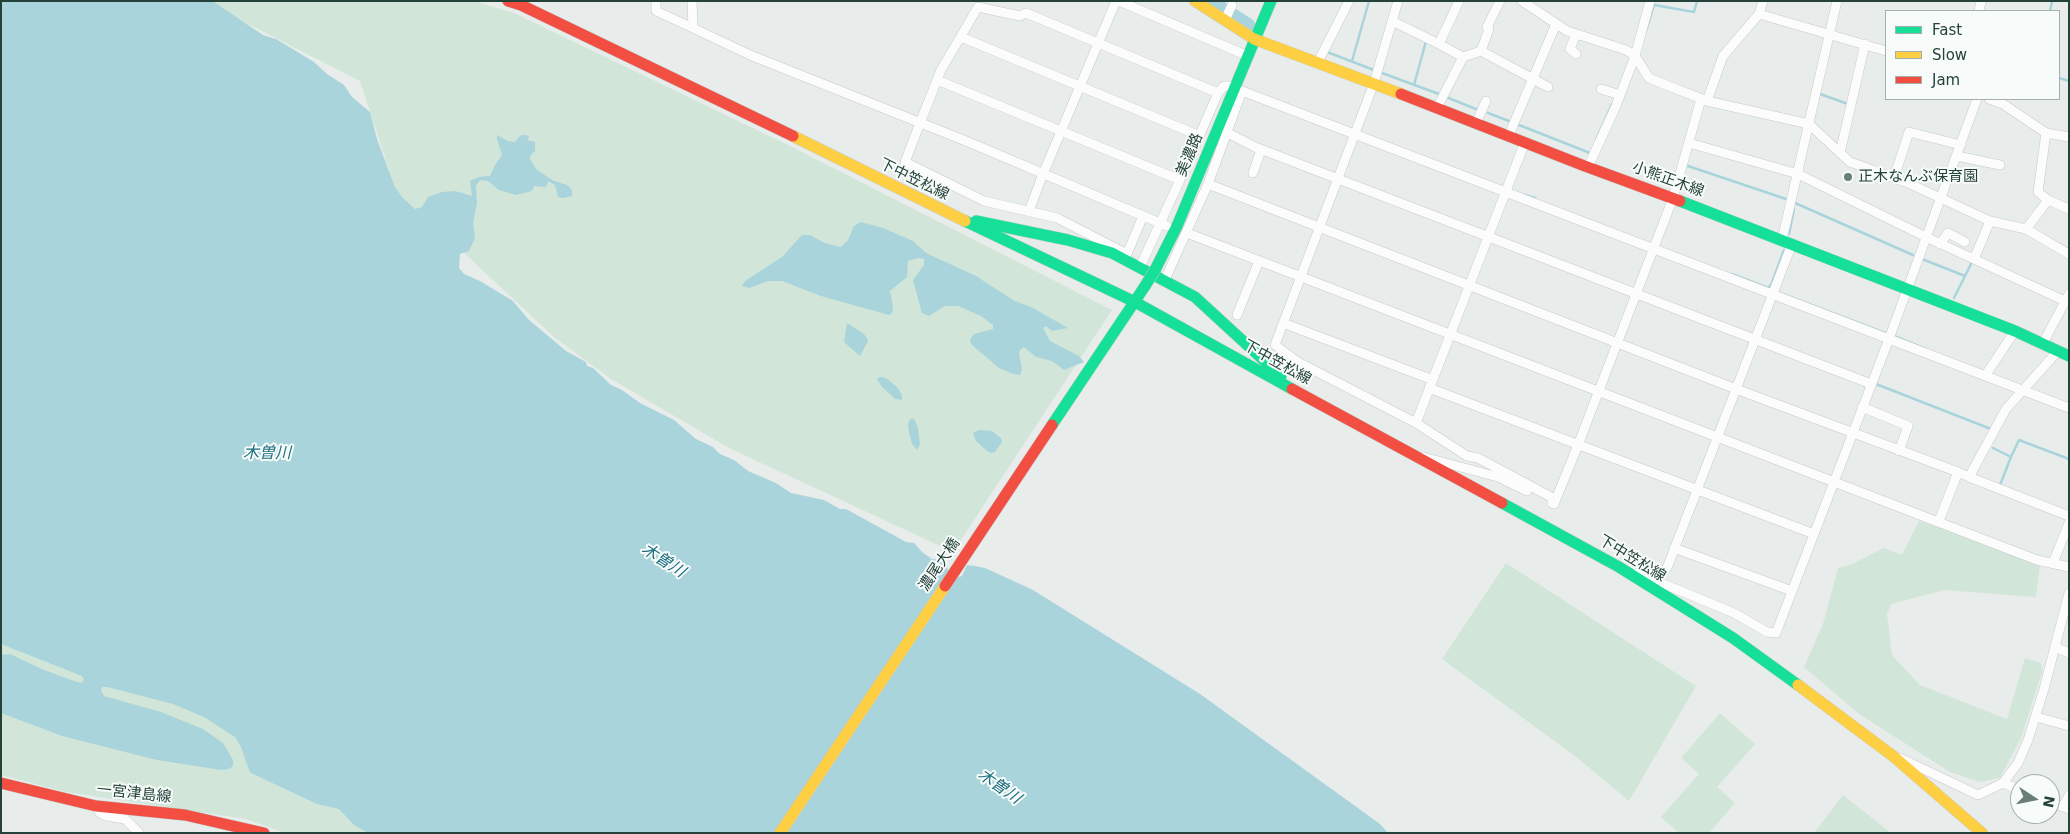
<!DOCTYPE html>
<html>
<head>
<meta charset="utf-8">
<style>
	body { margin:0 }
	#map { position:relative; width:2070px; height:834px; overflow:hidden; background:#e8edeb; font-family:"DejaVu Sans",sans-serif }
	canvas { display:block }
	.frame { position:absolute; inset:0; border:2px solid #24423a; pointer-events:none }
	.legend { position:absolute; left:1885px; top:10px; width:175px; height:90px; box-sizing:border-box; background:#f7fbf9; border:1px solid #a3b1ad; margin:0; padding:6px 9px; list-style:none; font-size:15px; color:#24423a }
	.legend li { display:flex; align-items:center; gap:10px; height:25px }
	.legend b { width:25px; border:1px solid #a3b1ad }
	.north { position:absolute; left:2010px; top:774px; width:50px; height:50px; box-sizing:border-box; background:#f7fbf9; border:1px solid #a3b1ad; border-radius:50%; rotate:101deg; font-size:14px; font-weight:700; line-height:20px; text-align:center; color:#24423a }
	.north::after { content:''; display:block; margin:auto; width:18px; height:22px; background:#697e78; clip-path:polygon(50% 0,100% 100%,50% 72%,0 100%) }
</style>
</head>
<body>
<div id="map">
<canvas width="2070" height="834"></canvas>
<div class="frame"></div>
<ul class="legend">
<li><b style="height:6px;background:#16e098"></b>Fast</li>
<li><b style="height:6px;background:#ffcf43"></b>Slow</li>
<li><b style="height:6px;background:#f24e42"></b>Jam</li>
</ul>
<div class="north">N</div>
</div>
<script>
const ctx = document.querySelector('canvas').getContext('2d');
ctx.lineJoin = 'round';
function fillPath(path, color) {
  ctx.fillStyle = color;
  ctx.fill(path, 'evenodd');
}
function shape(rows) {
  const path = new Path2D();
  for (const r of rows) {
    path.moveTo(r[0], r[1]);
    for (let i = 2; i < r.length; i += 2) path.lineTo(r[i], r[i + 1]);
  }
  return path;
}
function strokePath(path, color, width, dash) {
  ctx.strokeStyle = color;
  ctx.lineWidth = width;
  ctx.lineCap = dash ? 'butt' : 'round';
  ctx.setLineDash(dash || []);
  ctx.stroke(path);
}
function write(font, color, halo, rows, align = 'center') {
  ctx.font = font + ' "DejaVu Sans","Noto Sans JP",sans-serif';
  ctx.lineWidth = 4;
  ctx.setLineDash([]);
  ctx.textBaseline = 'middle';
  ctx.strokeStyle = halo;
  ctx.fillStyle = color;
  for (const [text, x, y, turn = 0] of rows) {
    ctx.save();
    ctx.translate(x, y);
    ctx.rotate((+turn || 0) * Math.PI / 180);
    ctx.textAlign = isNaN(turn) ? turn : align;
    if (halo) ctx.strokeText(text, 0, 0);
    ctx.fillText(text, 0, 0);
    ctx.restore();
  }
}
fillPath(shape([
	[203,1,473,1,514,13,788,145,1112,310,953,552,731,449,611,379,554,337,465,254,399,200,360,81],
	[1919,521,1965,536,2040,565,2036,597,1944,590,1891,604,1887,614,1892,655,1920,685,2007,719,2025,658,2041,663,2042,672,2021,738,2000,778,1979,782,1950,772,1859,714,1804,667,1823,624,1838,568,1852,564,1884,548,1902,555],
	[1506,563,1696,686,1629,801,1575,756,1442,659],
	[1,640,81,669,99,695,99,689,105,684,211,714,272,770,386,833,285,833,246,819,66,792,1,775],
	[1720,713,1755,744,1717,787,1735,803,1709,833,1679,833,1661,817,1699,774,1681,758],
	[1843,795,1891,833,1814,833]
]), '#d1e6d8');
fillPath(shape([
	[1,1,214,2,263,35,276,39,314,62,327,74,344,85,352,97,370,112,377,139,395,187,402,197,415,209,422,207,428,197,442,192,455,191,472,196,470,181,479,177,490,176,495,165,502,155,497,139,497,135,508,141,515,142,521,135,527,135,529,137,527,140,535,142,535,151,530,156,530,159,536,169,552,180,567,185,572,190,572,196,563,198,558,197,555,185,548,181,546,187,534,186,532,191,516,195,499,190,488,181,480,180,476,186,477,203,473,223,475,238,469,251,460,254,459,268,464,274,480,281,513,301,528,319,566,351,586,362,587,366,593,368,611,385,622,390,640,403,674,420,696,439,713,447,720,454,734,460,748,471,776,483,791,493,824,500,840,509,846,509,906,542,914,543,922,552,932,559,944,560,947,563,948,571,958,577,962,576,967,565,975,566,985,568,1033,590,1200,694,1380,824,1388,833,368,833,354,825,339,809,317,804,251,773,249,770,241,747,235,737,204,717,173,704,107,687,102,687,101,690,104,696,161,712,203,729,223,743,233,760,233,766,229,769,221,770,157,760,62,736,1,713,1,655,10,654,44,670,77,682,81,683,84,680,82,676,1,644],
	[861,222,883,228,913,241,926,253,976,276,1013,300,1033,308,1068,328,1052,331,1046,326,1043,328,1050,341,1079,356,1084,362,1064,370,1052,361,1036,357,1024,347,1020,350,1019,353,1022,369,1020,375,1013,374,999,368,971,344,970,340,974,334,993,329,993,325,981,316,958,306,945,306,929,316,922,313,913,280,924,265,924,259,919,258,908,261,907,277,890,291,893,307,892,313,889,315,821,296,782,281,768,281,749,288,742,286,745,281,782,257,802,235,810,235,825,243,841,247,848,240,854,226],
	[847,323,864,334,866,337,868,341,860,356,844,342],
	[880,377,886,378,898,388,902,396,902,400,895,399,882,387,877,379],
	[910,419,914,419,918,428,920,444,917,450,912,444,909,433,908,424],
	[979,430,992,431,1001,438,1002,442,995,452,991,453,987,451,976,441,973,433]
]), '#a9d4db');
strokePath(shape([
	[1383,1,1384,1],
	[2050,11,2052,1],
	[1646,31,1654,5,1694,12,1697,1],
	[1327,52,1374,70],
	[1352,61,1369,1],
	[1382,73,1439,94],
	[2059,78,2069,81],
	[1414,85,1426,41],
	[1820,94,1848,104],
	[1446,97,1476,109],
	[1488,113,1509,121],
	[1519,125,1590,153],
	[1596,140,1612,104],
	[1688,166,1786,199],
	[1525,195,1535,198],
	[1795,203,1913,255],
	[1789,234,1794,209],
	[1922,259,1965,276],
	[1732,274,1768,288,1771,285,1784,250],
	[1780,293,1885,333],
	[1954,298,1972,262],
	[1894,336,1926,349],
	[1877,381,1876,384,1991,429],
	[1993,448,2011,457,2019,440,2069,459],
	[2000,485,2011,457]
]), '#a9d4db', 2.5);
strokePath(shape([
	[1210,1,1248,25]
]), '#a9d4db', 14);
const street = shape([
	[656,1,656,11,693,28],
	[692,1,693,28,750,55,966,141,1167,226],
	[1119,1,1248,56],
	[1398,1,1374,83,1275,345,1298,362,1416,423,1467,456,1478,458,1551,497,1554,504],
	[1522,1,1567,31,1626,50,1635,56,1649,78,1661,83,1707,101,1809,124,1850,162,1908,183,1990,221,2026,229,2069,254],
	[1979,11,1981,1],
	[1759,14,1886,51],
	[1225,20,1232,5],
	[1392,21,1439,44,1463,57,1481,51,1548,87],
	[961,37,1200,136],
	[1439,44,1459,1],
	[1481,51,1489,29,1487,27,1500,1],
	[1576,54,1570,49,1576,34],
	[1318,62,1349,1],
	[937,80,1180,180,1218,93,1026,13,1020,16,978,7,941,70,920,123,905,162,984,201,1057,218,1127,254,1143,216],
	[1601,89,1620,95],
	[1218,93,1224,86,1235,86,1238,89],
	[1989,99,2003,104,2046,133],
	[1707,101,1723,56,1759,14,1763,1],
	[1437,108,1463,57],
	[1476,123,1486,101],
	[1226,132,1255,147,1871,384],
	[1509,135,1556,24],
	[2069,137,2046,133,2038,192,2048,200,2069,209],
	[1689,143,1798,174,1926,237,2065,301],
	[1840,153,1865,44],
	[1957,156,2000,165],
	[1588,167,1616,106,1635,56,1650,1],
	[1253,173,1261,150],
	[1894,178,1909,132,1961,145],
	[1208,184,1736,389,1958,472],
	[1029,211,1043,174,1116,1],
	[2026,229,2048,200],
	[1187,233,2037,560,2069,567],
	[1782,240,1837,1],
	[1940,244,1948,233,1965,242],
	[1974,259,1990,221],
	[1140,267,1180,180],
	[1164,282,1208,184,1242,91,2069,408],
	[1237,315,1259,261],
	[1283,323,1433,380],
	[2042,345,2069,294],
	[1985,376,2015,331],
	[1429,388,1814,534],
	[1862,407,1908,426,1899,451],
	[1416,423,1525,142],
	[1423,457,1498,477,1527,491],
	[1969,477,2069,516],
	[1552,503,1554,504,1578,445,1673,198,1701,99],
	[1939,521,1958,472,1969,477,2006,409,2057,352],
	[1674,548,1792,591],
	[2053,563,2069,523],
	[1667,568,1792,244],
	[1637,573,1734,613,1767,632,1776,633,1889,339,1977,99],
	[2055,647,2069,653],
	[2036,717,2069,726],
	[1900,758,1978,795,2003,783,2018,763,2028,740,2044,689,2069,593],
	[2003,783,2020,790],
	[2050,802,2069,809],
	[96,806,100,813,106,816,125,819,139,833],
	[2063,807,2069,795]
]);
const fast = shape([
	[1680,201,2015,331,2069,356],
	[965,221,1135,302,1292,389],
	[976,221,1068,240,1112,253,1195,297,1281,376],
	[1155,270,1177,226,1271,1],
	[1052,425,1145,286],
	[1502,503,1619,567,1733,638,1798,685]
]);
const slow = shape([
	[1195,1,1254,39,1401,94],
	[793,136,965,221],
	[1798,685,1893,756,1982,833],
	[780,833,945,586]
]);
const jam = shape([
	[508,1,521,5,793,136],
	[1401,94,1582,165,1680,201],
	[1292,389,1502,503],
	[945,586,1052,425],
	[1,783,96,806,185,815,264,833]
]);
strokePath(street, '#c5cac8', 10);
strokePath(fast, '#c3cbc8', 12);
strokePath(slow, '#c3cbc8', 12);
strokePath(jam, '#c3cbc8', 12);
strokePath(street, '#fcfcfc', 9);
strokePath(fast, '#16e098', 11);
strokePath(slow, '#ffcf43', 11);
strokePath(jam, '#f24e42', 11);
const fastBridge = shape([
	[1145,286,1155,270]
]);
strokePath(fastBridge, '#c3ccc9', 12, []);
strokePath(fastBridge, '#16e098', 11);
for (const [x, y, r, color] of [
	[1848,177,5,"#697e78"]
]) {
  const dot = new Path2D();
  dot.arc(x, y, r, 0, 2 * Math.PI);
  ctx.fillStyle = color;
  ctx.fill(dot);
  strokePath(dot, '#f7fbf9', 2);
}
write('15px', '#24423a', '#f7fbf9', [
	["美濃路",1190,155,-67],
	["下中笠松線",914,180,26],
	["小熊正木線",1668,180,20],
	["下中笠松線",1277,363,29],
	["下中笠松線",1632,559,31],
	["濃尾大橋",940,565,-56],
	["一宮津島線",134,794,6]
]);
write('15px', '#24423a', '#f7fbf9', [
	["正木なんぶ保育園",1858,177]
], 'left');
write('italic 16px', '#1c6f80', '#f7fbf9', [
	["木曽川",267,454],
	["木曽川",663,561,33],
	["木曽川",999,787,35]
]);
</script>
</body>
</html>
